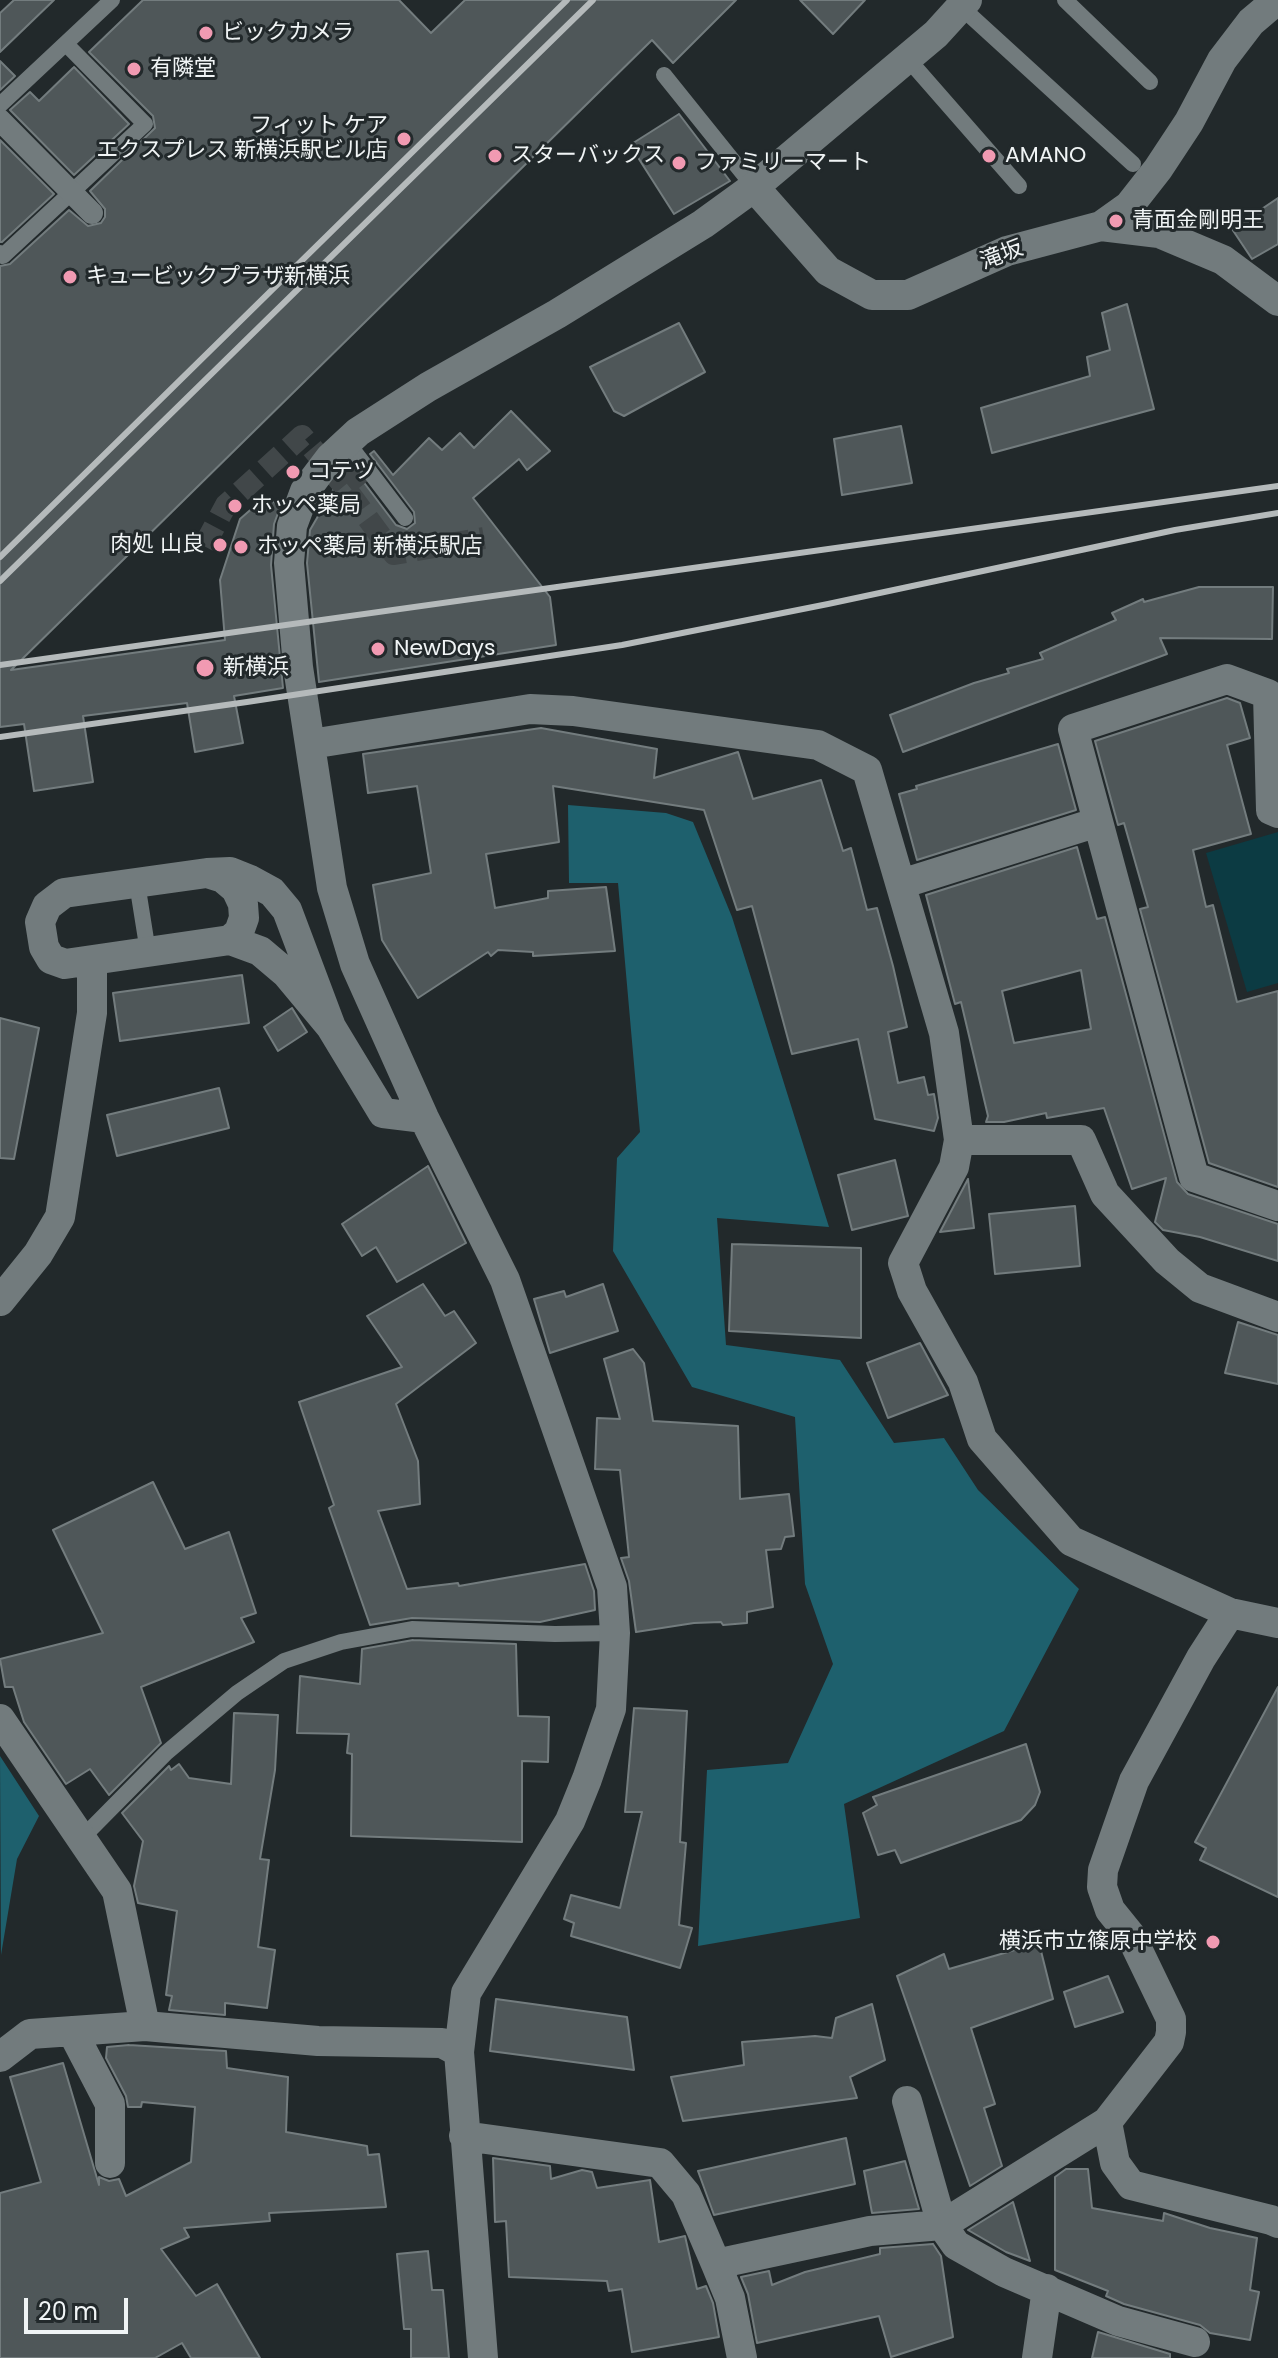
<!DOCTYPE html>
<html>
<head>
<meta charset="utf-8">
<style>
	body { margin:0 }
	#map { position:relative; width:1278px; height:2358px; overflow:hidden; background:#22292b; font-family:Poppins,sans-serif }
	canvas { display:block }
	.scale { position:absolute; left:24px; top:2298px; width:104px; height:36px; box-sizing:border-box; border:4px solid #f0f4f5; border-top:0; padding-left:10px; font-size:24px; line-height:28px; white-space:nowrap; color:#f0f4f5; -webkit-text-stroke:6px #22292b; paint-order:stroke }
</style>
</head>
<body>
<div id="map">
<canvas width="1278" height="2358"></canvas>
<div class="scale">20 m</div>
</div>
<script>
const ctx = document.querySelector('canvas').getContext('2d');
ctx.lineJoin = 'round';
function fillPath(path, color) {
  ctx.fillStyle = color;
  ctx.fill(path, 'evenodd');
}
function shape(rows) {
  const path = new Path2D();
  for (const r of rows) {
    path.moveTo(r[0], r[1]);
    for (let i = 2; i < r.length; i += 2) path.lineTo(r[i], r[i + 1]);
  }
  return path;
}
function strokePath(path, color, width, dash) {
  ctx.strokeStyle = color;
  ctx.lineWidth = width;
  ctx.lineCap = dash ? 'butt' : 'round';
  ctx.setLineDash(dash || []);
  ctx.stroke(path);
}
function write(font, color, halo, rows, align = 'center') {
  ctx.font = font + ' Poppins,"Noto Sans JP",sans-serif';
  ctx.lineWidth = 6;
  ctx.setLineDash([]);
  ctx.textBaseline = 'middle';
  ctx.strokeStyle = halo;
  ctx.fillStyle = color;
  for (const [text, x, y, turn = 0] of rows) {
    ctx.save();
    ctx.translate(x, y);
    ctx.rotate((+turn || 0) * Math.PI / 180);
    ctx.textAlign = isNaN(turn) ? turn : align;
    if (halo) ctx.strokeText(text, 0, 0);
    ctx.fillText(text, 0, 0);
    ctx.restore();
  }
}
fillPath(shape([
	[1278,832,1278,983,1247,992,1206,853]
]), '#0c3b43');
fillPath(shape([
	[568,805,666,813,693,822,732,917,829,1227,717,1218,726,1345,840,1360,894,1443,944,1438,978,1490,1079,1589,1004,1731,844,1804,860,1918,698,1946,707,1770,788,1763,833,1664,805,1584,795,1417,692,1387,613,1251,617,1158,640,1132,618,883,569,883],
	[0,1756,39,1816,17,1859,1,1955]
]), '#1e606d');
const building = shape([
	[14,0,54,0,0,52,0,13,14,0],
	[143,0,399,0,431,33,465,0,736,0,673,63,652,40,11,670,225,640,220,580,240,519,264,498,281,505,274,524,271,565,283,688,234,696,243,743,195,752,187,703,83,716,93,782,34,791,24,724,0,727,0,266,10,264,69,210,88,226,101,223,105,217,105,209,90,191,155,128,153,116,89,52,143,0],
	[800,0,865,0,833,34,800,0],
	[0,61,15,76,0,90,0,61],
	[74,67,129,124,74,175,10,110,30,92,39,101,74,67],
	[679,114,730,181,674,214,630,145,679,114],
	[0,140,54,194,2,242,0,242,0,140],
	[1278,198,1278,244,1252,259,1232,229,1278,198],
	[1127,304,1154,409,992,453,981,408,1090,376,1087,357,1110,350,1102,313,1127,304],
	[679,323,705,372,624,416,614,411,590,367,679,323],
	[511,411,550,451,527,470,519,459,473,498,550,597,556,645,319,682,307,563,310,530,339,480,353,468,396,525,407,529,415,523,414,512,370,454,374,451,393,475,429,438,442,450,460,433,474,448,511,411],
	[901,426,912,483,842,495,834,439,901,426],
	[1199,587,1273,587,1272,639,1160,638,1167,654,903,752,890,715,974,683,1009,673,1007,669,1043,659,1040,653,1116,620,1112,613,1143,599,1144,602,1199,587],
	[1227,698,1240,703,1250,738,1227,745,1251,834,1193,850,1206,907,1213,905,1237,1002,1278,991,1278,1187,1209,1163,1140,909,1148,907,1124,823,1118,825,1095,741,1227,698],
	[541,728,657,749,654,778,738,752,753,799,821,780,843,851,851,848,867,910,877,908,893,966,907,1027,888,1032,898,1083,924,1077,928,1095,934,1094,938,1118,934,1131,875,1119,858,1039,792,1054,752,906,737,910,704,810,553,786,559,842,486,854,495,908,548,898,548,891,606,887,615,951,533,956,533,952,498,950,491,956,488,952,418,998,382,940,373,885,431,873,417,786,368,793,363,754,541,728],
	[1058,744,1076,810,917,860,899,794,917,789,916,786,1058,744],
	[1077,847,1097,919,1105,917,1177,1182,1188,1194,1278,1224,1278,1261,1200,1237,1163,1230,1155,1222,1166,1178,1132,1189,1104,1108,1047,1118,1046,1113,1004,1122,986,1122,988,1116,961,1002,955,1004,926,895,1077,847],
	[1081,970,1091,1029,1014,1043,1002,991,1081,970],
	[242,975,249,1023,120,1041,113,993,242,975],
	[292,1008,307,1032,278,1051,264,1027,292,1008],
	[0,1018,39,1028,14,1159,0,1158,0,1018],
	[219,1088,229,1128,117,1156,107,1115,219,1088],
	[895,1160,908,1216,852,1230,838,1175,895,1160],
	[428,1166,466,1243,397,1282,376,1247,362,1256,342,1224,428,1166],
	[968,1179,974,1228,940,1232,968,1179],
	[1075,1206,1080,1266,995,1274,989,1214,1075,1206],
	[732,1244,861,1248,861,1338,729,1331,732,1244],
	[423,1284,445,1316,454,1311,476,1343,396,1404,418,1461,420,1504,378,1511,407,1589,458,1583,459,1586,585,1564,594,1591,595,1610,540,1622,412,1618,370,1625,329,1508,334,1505,299,1402,402,1367,367,1316,423,1284],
	[603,1284,618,1331,550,1353,534,1299,564,1291,566,1297,603,1284],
	[1238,1322,1278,1335,1278,1384,1225,1373,1238,1322],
	[920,1343,948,1395,888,1418,867,1363,920,1343],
	[633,1349,644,1363,653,1421,738,1426,740,1499,789,1494,794,1536,785,1537,781,1549,766,1550,773,1607,747,1612,747,1623,723,1625,721,1622,694,1623,636,1632,629,1581,621,1558,629,1557,620,1470,595,1469,597,1418,620,1419,604,1359,633,1349],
	[153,1482,185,1549,229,1532,256,1613,241,1618,254,1642,141,1687,161,1743,109,1795,90,1769,66,1784,24,1722,13,1687,5,1687,0,1659,103,1633,53,1530,153,1482],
	[413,1640,516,1644,518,1716,549,1717,548,1762,522,1761,522,1842,351,1836,352,1754,347,1753,349,1734,297,1733,300,1676,360,1684,362,1649,413,1640],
	[1278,1687,1278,1897,1200,1860,1206,1848,1195,1842,1278,1687],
	[634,1708,687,1711,680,1842,686,1843,679,1925,692,1928,680,1968,571,1936,574,1923,564,1919,571,1895,620,1908,642,1812,625,1812,634,1708],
	[234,1713,278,1715,275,1770,260,1859,269,1860,258,1947,275,1950,267,2008,225,2003,225,2015,169,2010,172,1996,166,1995,177,1911,138,1903,134,1886,143,1841,122,1813,169,1766,171,1770,179,1764,189,1778,231,1784,234,1713],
	[1026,1744,1040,1792,1035,1805,1021,1820,901,1863,895,1850,878,1855,863,1813,877,1805,873,1797,1026,1744],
	[1039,1943,1053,1999,971,2028,995,2104,984,2108,1002,2166,970,2186,897,1976,944,1954,949,1969,1039,1943],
	[1108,1976,1123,2012,1075,2027,1064,1992,1108,1976],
	[496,1999,627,2017,634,2070,490,2051,496,1999],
	[872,2004,885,2060,850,2077,857,2098,683,2121,671,2077,744,2065,742,2042,815,2036,832,2038,836,2018,872,2004],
	[129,2045,226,2051,227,2068,288,2077,286,2132,367,2146,368,2155,379,2154,386,2207,269,2213,270,2221,184,2228,189,2237,161,2249,196,2296,217,2284,260,2358,191,2358,182,2343,155,2358,0,2358,0,2193,41,2182,10,2077,63,2063,99,2185,99,2177,109,2181,119,2179,126,2196,191,2162,195,2107,142,2102,141,2107,128,2107,126,2096,106,2058,107,2047,129,2045],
	[846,2138,855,2184,714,2215,698,2171,846,2138],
	[493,2158,550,2166,551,2179,582,2170,592,2172,597,2188,650,2180,659,2242,685,2236,697,2289,706,2286,713,2303,719,2337,632,2352,622,2289,609,2291,607,2281,509,2277,506,2221,495,2222,493,2158],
	[905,2161,919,2209,872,2213,864,2171,905,2161],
	[1066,2169,1088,2169,1092,2208,1163,2221,1164,2213,1210,2228,1257,2238,1250,2290,1259,2292,1250,2340,1210,2333,1200,2325,1124,2304,1106,2296,1108,2291,1055,2270,1055,2177,1066,2169],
	[1013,2202,1030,2261,1006,2252,968,2230,1013,2202],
	[933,2244,941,2256,953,2337,891,2357,879,2316,757,2343,748,2294,741,2277,769,2271,772,2285,805,2272,880,2254,880,2248,933,2244],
	[428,2251,432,2290,443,2290,449,2358,411,2358,411,2329,404,2329,397,2254,428,2251],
	[1098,2332,1170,2354,1170,2358,1092,2358,1098,2332]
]);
fillPath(building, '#4f5759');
strokePath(building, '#737c7e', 2);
strokePath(shape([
	[364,470,344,486,394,554,484,538],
	[204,546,226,505,302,436,344,486]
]), '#414749', 22, [22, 11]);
strokePath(shape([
	[1065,0,1150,82],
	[961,7,1133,164],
	[907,58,1019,186],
	[664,75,754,187],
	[0,105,112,0],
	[0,253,3,256,145,124,66,44],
	[347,442,405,518],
	[137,883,148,952],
	[81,1839,166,1753,237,1693,284,1661,341,1642,412,1629,555,1634,615,1633]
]), '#727b7d', 16);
strokePath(shape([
	[0,120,92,213]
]), '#727b7d', 22);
strokePath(shape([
	[754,187,828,271,872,295,908,295,1007,251,1101,226,1159,233,1223,260,1278,301],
	[1101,226,1129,206,1158,169,1189,122,1222,60,1251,22,1277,0],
	[311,744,530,709,573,711,818,745,867,770,944,1033,959,1140,954,1167,903,1263,912,1291,963,1382,982,1439,1071,1541,1230,1613,1278,1623],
	[1278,813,1271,810,1268,694,1227,679,1073,729,1194,1177,1278,1206],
	[207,873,230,872,250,880,272,892,287,910,331,1027,286,973,260,951,230,940,65,964,51,959,44,947,40,922,47,906,64,893,207,873,223,878,236,889,243,904,244,918,239,932,230,940],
	[901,884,1098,822],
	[331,1027,383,1113,424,1118],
	[959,1140,1081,1140,1105,1194,1167,1261,1200,1288,1278,1317],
	[0,1301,38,1254,60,1217,92,1013,92,961],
	[0,1719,117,1891,145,2026,318,2041,442,2043,459,2052],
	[72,2031,110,2104,110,2163],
	[0,2057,30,2034,145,2026],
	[907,2101,942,2225,956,2245,1004,2272,1118,2321,1195,2342],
	[1107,2122,1115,2163,1131,2185,1271,2220,1278,2223],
	[464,2136,660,2163,686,2194,716,2264,730,2298,742,2358],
	[716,2264,870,2231,942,2225,1107,2122,1169,2042,1171,2032,1171,2019,1131,1936,1110,1910,1102,1887,1103,1870,1134,1781,1201,1658,1230,1613],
	[483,2358,459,2052,466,1993,570,1821,587,1779,611,1709,615,1633,612,1587,505,1280,424,1118,355,964,332,888,298,667,289,563,292,526,305,491,330,458,358,432,428,387,557,314,703,224,754,187,936,34,967,0],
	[1037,2358,1047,2289]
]), '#727b7d', 30);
strokePath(shape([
	[0,557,567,0],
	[0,581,593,0],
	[0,665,1278,486],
	[0,737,247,702,622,645,828,604,1175,530,1278,513]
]), '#b5babb', 6);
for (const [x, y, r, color] of [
	[206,33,8,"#f19ab2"],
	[134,69,8,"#f19ab2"],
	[404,139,8,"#f19ab2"],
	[495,156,8,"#f19ab2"],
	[989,156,8,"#f19ab2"],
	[679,163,8,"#f19ab2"],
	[1116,221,8,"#f19ab2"],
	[70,277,8,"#f19ab2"],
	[293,472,8,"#f19ab2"],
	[235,506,8,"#f19ab2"],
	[220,545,8,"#f19ab2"],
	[241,547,8,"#f19ab2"],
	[378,649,8,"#f19ab2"],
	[205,668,10,"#f19ab2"],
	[1213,1942,8,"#f19ab2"]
]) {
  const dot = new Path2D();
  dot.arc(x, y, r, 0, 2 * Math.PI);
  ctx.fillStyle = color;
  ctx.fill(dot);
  strokePath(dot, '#22292b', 3);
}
write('22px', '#f0f4f5', '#22292b', [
	["ビックカメラ",222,33],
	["有隣堂",150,69],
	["フィット ケア",388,126,"right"],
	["エクスプレス 新横浜駅ビル店",388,151,"right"],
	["スターバックス",511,156],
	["AMANO",1005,156],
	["ファミリーマート",695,163],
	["青面金剛明王",1132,221],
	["キュービックプラザ新横浜",86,277],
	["コテツ",309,472],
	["ホッペ薬局",251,506],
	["肉処 山良",204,545,"right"],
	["ホッペ薬局 新横浜駅店",257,547],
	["NewDays",394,649],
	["新横浜",223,668],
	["横浜市立篠原中学校",1197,1942,"right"]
], 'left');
write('22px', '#f0f4f5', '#22292b', [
	["滝坂",1002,256,-21]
]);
</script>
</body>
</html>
